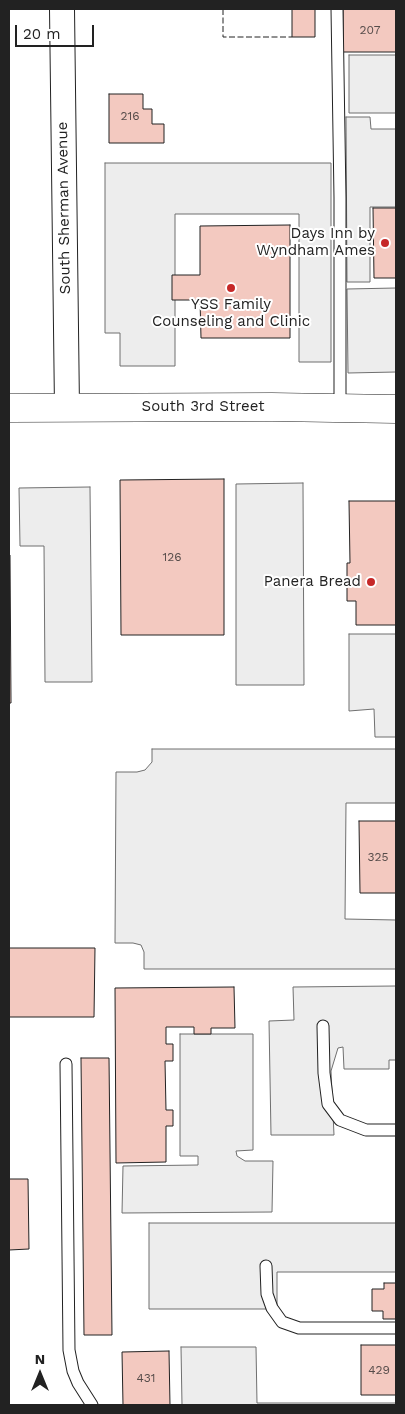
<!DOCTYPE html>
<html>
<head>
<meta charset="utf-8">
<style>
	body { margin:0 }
	#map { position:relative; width:405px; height:1414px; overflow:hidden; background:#fff; font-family:"Work Sans",sans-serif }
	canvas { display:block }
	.frame { position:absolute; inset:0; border:10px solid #222; pointer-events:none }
	.north { position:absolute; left:15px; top:1349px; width:50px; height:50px; -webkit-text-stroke:4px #fff; paint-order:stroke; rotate:0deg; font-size:14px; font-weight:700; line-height:20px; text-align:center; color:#222 }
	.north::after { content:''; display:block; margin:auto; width:18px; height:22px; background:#222; clip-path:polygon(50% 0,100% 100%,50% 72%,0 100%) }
	.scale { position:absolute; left:15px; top:25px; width:79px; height:22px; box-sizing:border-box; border:2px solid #222; border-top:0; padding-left:6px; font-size:15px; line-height:18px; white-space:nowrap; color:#222; -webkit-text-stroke:4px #fff; paint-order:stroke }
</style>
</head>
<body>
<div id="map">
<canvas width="405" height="1414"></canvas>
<div class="frame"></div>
<div class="north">N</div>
<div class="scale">20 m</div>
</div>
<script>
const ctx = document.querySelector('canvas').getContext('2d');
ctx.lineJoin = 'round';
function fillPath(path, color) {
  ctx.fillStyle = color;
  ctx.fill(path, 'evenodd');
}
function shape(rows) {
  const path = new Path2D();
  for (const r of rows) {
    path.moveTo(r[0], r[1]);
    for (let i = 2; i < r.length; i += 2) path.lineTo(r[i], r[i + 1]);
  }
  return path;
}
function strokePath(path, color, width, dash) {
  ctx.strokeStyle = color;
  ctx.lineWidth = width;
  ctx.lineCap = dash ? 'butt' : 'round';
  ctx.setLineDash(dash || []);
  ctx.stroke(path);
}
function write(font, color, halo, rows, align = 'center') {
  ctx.font = font + ' "Work Sans",sans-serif';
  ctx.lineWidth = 4;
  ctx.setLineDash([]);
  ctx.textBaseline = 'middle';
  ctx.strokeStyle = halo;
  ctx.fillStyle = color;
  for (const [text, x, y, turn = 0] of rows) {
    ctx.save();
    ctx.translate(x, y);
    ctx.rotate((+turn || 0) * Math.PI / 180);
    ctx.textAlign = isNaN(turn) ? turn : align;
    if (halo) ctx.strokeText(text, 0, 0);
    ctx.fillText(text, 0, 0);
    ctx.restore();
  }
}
const parking = shape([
	[349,55,396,55,396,113,349,113,349,55],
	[346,117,370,117,371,129,396,129,396,207,370,207,370,282,347,282,346,117],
	[105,163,331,163,331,362,299,362,299,214,175,214,175,366,120,366,120,333,105,333,105,163],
	[396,288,396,372,348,373,347,289,396,288],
	[303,483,304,685,236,685,236,484,303,483],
	[90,487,92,682,45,682,44,546,20,546,19,488,90,487],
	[349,634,396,634,396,737,375,737,374,709,349,711,349,634],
	[152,749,396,749,396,803,346,803,345,919,396,920,396,969,144,969,144,952,141,945,133,943,115,943,116,772,137,772,145,770,152,762,152,749],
	[396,986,396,1060,389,1060,389,1069,344,1069,343,1047,338,1048,331,1071,334,1135,271,1135,269,1021,294,1020,293,987,396,986],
	[180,1034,253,1034,253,1150,236,1151,237,1156,245,1161,273,1161,272,1212,122,1213,123,1166,198,1165,198,1156,180,1156,180,1034],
	[149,1223,396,1223,396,1272,277,1272,277,1309,149,1309,149,1223],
	[181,1347,256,1347,257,1403,396,1403,396,1405,182,1405,181,1347]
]);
fillPath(parking, '#ededed');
strokePath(parking, '#6f6f6f', 1);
const building = shape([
	[292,9,315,9,315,37,292,37,292,9],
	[343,9,396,9,396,52,343,52,343,9],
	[109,94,143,94,143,109,152,109,152,124,164,124,164,143,109,143,109,94],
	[373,208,396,208,396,278,374,278,373,208],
	[290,225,290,338,201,338,200,300,172,300,172,275,200,275,200,226,290,225],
	[224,479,224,635,121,635,120,480,224,479],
	[349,501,396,501,396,625,356,625,356,601,347,601,347,563,350,563,349,501],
	[9,555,10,555,11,703,9,703,9,555],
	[359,821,396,821,396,893,360,893,359,821],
	[9,948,95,948,94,1017,9,1017,9,948],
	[234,987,235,1028,211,1028,211,1034,194,1034,194,1027,166,1027,166,1044,173,1044,173,1061,165,1061,166,1110,173,1110,173,1126,166,1126,166,1162,116,1163,115,988,234,987],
	[81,1058,109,1058,112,1335,84,1335,81,1058],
	[9,1179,28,1179,29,1249,9,1250,9,1179],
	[384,1283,396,1283,396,1319,383,1319,383,1311,372,1311,372,1289,384,1289,384,1283],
	[361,1345,396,1345,396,1395,361,1395,361,1345],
	[169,1351,170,1405,123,1405,122,1352,169,1351]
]);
fillPath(building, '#f3c9c0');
strokePath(building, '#222', 1);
const lane = shape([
	[337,9,340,198,340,407],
	[323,1026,324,1073,328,1104,340,1120,366,1130,396,1130],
	[66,1064,69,1350,73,1371,78,1383,92,1405],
	[266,1266,267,1294,272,1308,282,1322,299,1328,396,1328]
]);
const street = shape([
	[62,9,67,408]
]);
const secondary = shape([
	[9,408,272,407,396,409]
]);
strokePath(lane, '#222', 13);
strokePath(street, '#222', 26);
strokePath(secondary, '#222', 29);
strokePath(lane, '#fff', 11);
strokePath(street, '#fff', 24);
strokePath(secondary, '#fff', 28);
strokePath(shape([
	[223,9,223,37,292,37]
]), '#222', 1, [6, 2.5]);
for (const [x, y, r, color] of [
	[385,243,5,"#c62828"],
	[231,288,5,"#c62828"],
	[371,582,5,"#c62828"]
]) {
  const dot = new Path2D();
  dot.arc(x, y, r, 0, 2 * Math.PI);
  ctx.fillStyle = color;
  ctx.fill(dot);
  strokePath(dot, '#fff', 2);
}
write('12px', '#564c4a', null, [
	["207",370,30],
	["216",130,116],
	["126",172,557],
	["325",378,857],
	["429",379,1370],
	["431",146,1378]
]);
write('15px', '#222', '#fff', [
	["South Sherman Avenue",64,208,-91],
	["South 3rd Street",203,407]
]);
write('15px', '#222', '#fff', [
	["Days Inn by",375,234],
	["Wyndham Ames",375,251],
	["YSS Family",231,305,"center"],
	["Counseling and Clinic",231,322,"center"],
	["Panera Bread",361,582]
], 'right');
</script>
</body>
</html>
